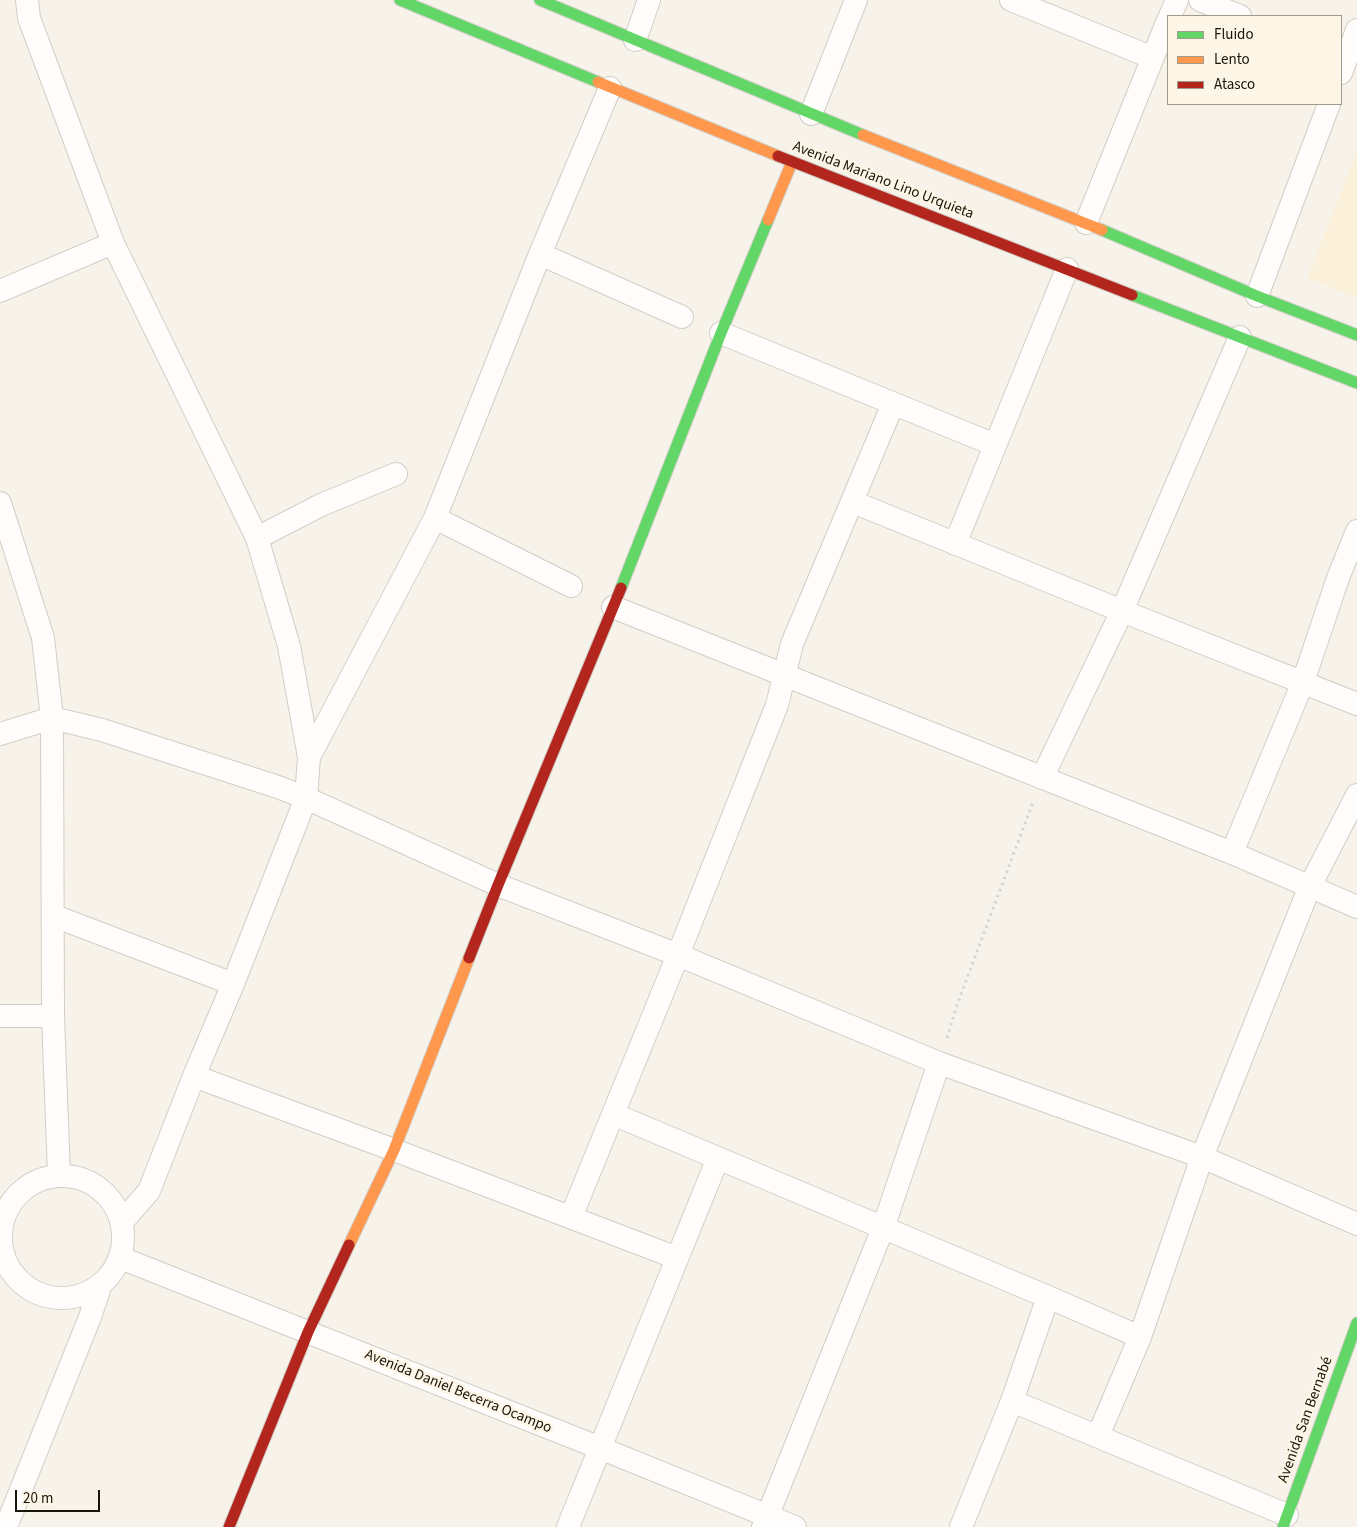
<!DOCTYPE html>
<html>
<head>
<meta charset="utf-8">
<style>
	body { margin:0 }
	#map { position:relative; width:1357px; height:1527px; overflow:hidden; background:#f7f3eb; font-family:"Source Sans 3",sans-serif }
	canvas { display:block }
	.legend { position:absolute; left:1167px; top:15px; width:175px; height:90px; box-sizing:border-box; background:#fdf5e5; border:1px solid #a19b8d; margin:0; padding:6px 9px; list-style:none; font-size:15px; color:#18140a }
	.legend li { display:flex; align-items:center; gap:10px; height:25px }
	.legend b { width:25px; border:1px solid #a19b8d }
	.scale { position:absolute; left:15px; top:1490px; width:85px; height:22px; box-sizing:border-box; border:2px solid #18140a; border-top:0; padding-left:6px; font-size:15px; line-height:18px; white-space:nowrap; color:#18140a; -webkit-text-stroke:4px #fdf5e5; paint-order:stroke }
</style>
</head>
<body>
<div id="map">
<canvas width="1357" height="1527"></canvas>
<ul class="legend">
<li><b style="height:6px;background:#63d668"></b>Fluido</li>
<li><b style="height:6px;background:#ff974d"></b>Lento</li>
<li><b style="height:6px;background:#b3261e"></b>Atasco</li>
</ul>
<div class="scale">20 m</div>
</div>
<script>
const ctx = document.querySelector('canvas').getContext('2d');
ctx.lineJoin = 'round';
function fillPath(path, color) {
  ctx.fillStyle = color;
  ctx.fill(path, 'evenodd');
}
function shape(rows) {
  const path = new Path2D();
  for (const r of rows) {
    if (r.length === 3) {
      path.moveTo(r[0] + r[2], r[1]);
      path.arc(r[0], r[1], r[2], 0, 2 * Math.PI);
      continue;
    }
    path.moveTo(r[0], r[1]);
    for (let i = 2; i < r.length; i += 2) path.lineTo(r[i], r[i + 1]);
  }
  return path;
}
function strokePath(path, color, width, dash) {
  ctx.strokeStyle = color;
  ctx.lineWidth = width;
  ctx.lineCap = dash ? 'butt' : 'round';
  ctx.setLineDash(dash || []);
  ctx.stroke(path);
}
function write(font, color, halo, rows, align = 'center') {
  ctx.font = font + ' "Source Sans 3",sans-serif';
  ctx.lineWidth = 5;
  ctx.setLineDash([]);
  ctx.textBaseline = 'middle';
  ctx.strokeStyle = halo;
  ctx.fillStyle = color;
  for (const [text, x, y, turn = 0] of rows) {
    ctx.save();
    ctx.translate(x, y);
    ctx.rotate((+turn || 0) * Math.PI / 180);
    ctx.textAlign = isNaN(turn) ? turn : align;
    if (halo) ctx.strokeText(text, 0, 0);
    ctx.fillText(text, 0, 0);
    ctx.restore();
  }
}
fillPath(shape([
	[1357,151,1357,298,1307,278]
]), '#fbf0d9');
const street = shape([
	[27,0,29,18,113,243,257,538,289,646,309,757,306,798,233,984,194,1076,149,1191,122,1222],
	[1011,0,1153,58],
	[1200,0,1240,16],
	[1170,16,1177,0],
	[635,40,649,0],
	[1341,73,1357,30],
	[811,114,856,0],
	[1086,223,1168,20],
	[540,254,682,317],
	[0,291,113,243],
	[1257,296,1329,104],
	[721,333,995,445],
	[853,502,1122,611,1357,704],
	[0,503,43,638,52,718,53,1016,59,1175],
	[435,518,571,586],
	[257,538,321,505,396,474],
	[955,544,1067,269],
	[613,607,1232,853,1357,907],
	[0,734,52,718,102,730,278,787,306,798,498,885,678,955,939,1063,1202,1157,1357,1224],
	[309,757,435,518,540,254,610,88],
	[1042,778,1122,611,1240,337],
	[1232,853,1303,682,1338,578,1357,531],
	[54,916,233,984],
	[0,1016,53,1016],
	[194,1076,394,1150,677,1258],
	[613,1114,1048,1297,1140,1337],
	[62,1237,61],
	[571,1217,678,955,777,705,792,644,893,404],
	[121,1258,600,1448,795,1527],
	[1012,1401,1287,1515],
	[1098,1436,1140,1337,1202,1157,1310,886,1357,795],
	[6,1527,90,1317,100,1287],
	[568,1527,718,1158],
	[763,1527,883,1228,939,1063],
	[961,1527,1012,1401,1048,1297]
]);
const fast = shape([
	[400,0,598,82],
	[540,0,863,135],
	[1102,230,1257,296,1357,335],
	[1132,295,1357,383],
	[621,588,721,333,768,220],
	[1283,1527,1357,1323]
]);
const slow = shape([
	[598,82,778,156],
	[863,135,1102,230],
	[768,220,792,162],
	[349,1245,394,1150,469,958]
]);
const jam = shape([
	[778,156,1132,295],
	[469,958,498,885,621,588],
	[229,1527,308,1332,349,1245]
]);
strokePath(street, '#d2cec6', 24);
strokePath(fast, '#d2cec6', 13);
strokePath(slow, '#d2cec6', 13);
strokePath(jam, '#d2cec6', 13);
strokePath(shape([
	[947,1038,957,1005,1033,802]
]), '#d7d5d3', 3, [2.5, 4]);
strokePath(street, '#fefdfc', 22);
strokePath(fast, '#63d668', 11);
strokePath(slow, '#ff974d', 11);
strokePath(jam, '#b3261e', 11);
write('15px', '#18140a', '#fdf5e5', [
	["Avenida Mariano Lino Urquieta",883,181,21],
	["Avenida Daniel Becerra Ocampo",458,1392,22],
	["Avenida San Bernabé",1306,1420,-70]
]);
</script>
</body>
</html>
